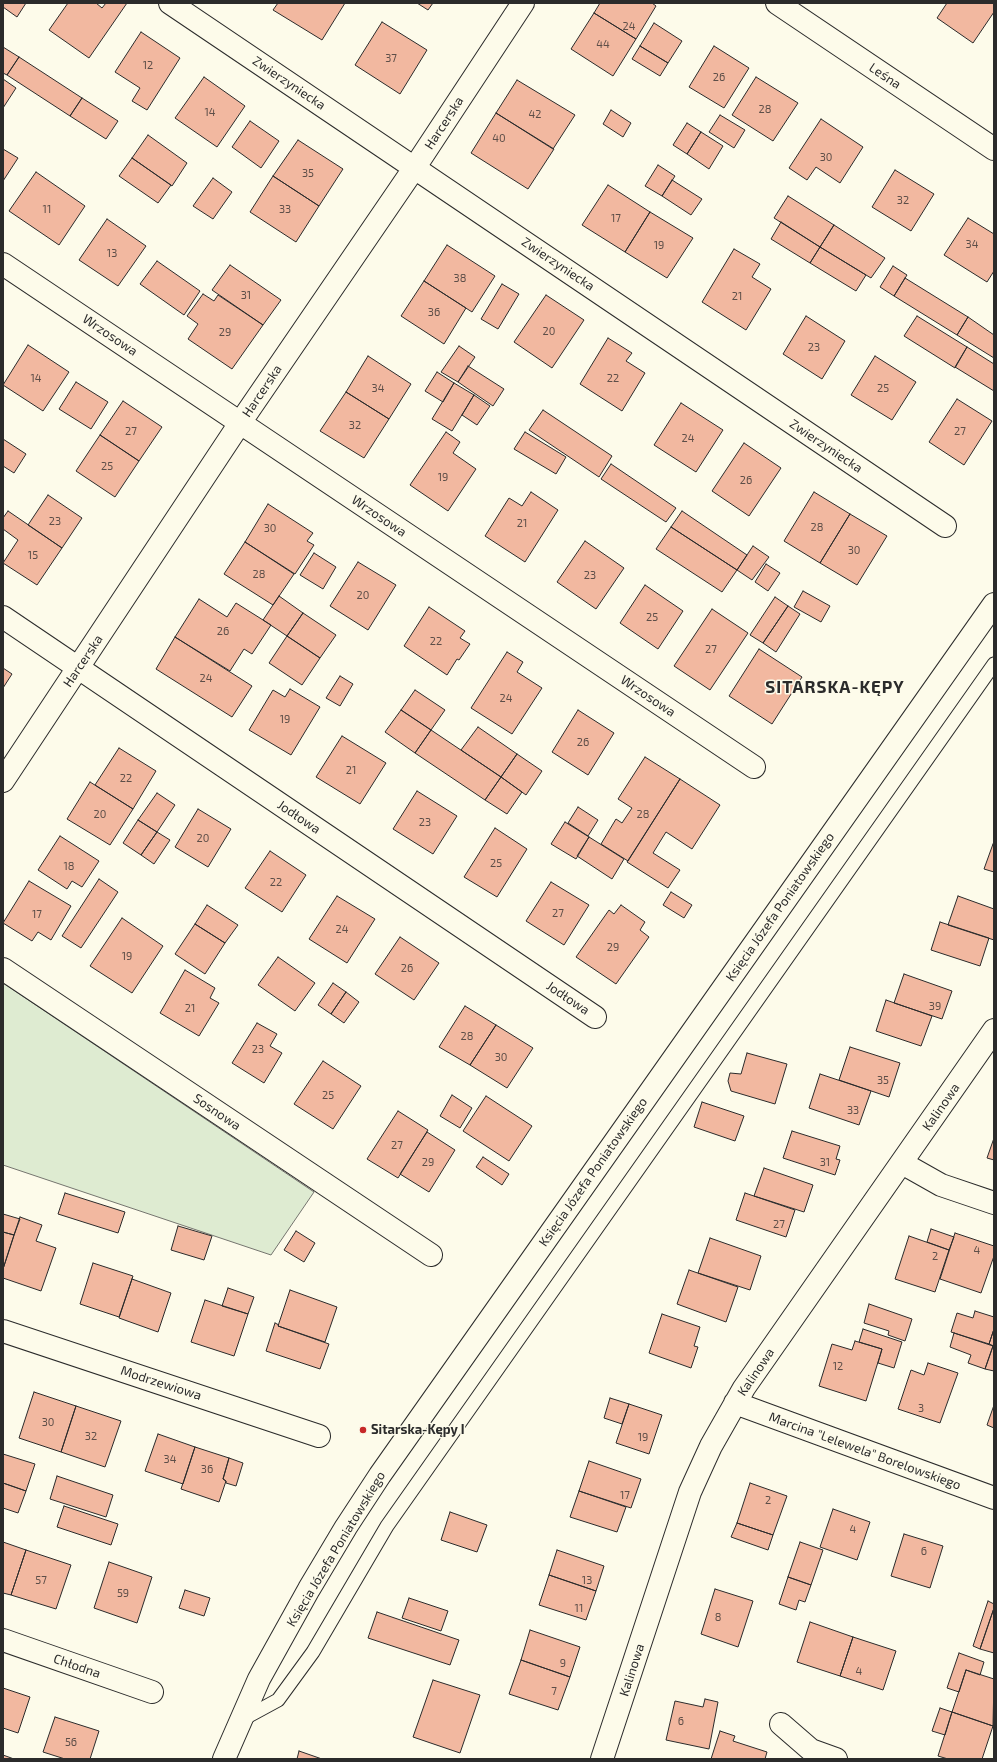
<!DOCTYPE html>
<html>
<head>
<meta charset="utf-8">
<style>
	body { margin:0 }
	#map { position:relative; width:997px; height:1762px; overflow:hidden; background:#fdfbea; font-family:"Exo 2",sans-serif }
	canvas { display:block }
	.frame { position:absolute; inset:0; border:4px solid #2b2b2b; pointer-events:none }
</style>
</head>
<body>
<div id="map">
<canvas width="997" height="1762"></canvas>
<div class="frame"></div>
</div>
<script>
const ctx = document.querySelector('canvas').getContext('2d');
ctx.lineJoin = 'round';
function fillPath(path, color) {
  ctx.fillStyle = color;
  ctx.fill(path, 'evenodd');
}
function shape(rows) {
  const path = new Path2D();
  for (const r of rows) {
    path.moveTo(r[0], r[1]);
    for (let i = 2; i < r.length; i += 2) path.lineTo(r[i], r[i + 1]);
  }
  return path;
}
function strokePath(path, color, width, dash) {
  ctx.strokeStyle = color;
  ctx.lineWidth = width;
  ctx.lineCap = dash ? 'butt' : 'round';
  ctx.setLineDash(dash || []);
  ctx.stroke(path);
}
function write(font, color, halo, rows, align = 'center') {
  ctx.font = font + ' "Exo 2",sans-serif';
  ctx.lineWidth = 3;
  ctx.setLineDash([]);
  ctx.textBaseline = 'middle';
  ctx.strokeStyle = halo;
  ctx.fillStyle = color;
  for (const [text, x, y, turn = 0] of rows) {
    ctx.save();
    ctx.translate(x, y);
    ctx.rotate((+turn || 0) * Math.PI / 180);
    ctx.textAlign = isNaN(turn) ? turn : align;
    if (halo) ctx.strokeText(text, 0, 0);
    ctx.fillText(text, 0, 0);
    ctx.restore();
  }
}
const green = shape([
	[3,983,314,1192,271,1255,3,1165,3,983]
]);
fillPath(green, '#deebd1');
strokePath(green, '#74746e', 1);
const building = shape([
	[3,3,26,3,17,17,3,7,3,3],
	[68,3,96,3,102,8,106,3,127,3,89,58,49,30,68,3],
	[278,3,345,3,322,40,273,10,278,3],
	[417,3,433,3,428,10,417,3],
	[600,3,652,3,656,6,636,39,594,13,600,3],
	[947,3,994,3,994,12,973,43,937,18,947,3],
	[594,13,636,39,613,76,571,49,594,13],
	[382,22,427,50,400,94,355,65,382,22],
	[654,23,682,41,668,63,640,46,654,23],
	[141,32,180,58,147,110,132,101,140,88,115,72,141,32],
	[640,46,668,63,660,76,632,59,640,46],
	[714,46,749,68,724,108,689,87,714,46],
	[3,47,19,57,7,75,3,73,3,47],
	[19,57,82,98,70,116,7,75,19,57],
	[204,77,245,106,217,147,175,118,204,77],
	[756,77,798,103,773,141,732,115,756,77],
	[3,79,16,88,3,108,3,79],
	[517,80,575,115,553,149,496,113,517,80],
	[82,98,118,121,106,139,70,116,82,98],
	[611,110,631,123,623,137,603,124,611,110],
	[496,113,554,149,528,189,471,153,496,113],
	[720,115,745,130,734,148,709,132,720,115],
	[821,119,863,147,840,183,816,167,807,180,789,168,821,119],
	[250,121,279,141,261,168,232,147,250,121],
	[687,123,701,132,687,154,673,145,687,123],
	[701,132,723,146,709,169,687,154,701,132],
	[148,135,187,163,172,186,132,158,148,135],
	[298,140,343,169,319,206,273,176,298,140],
	[3,149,18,158,3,181,3,149],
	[132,158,171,185,158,203,119,176,132,158],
	[658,165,675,176,662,196,645,186,658,165],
	[895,170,934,194,911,231,872,207,895,170],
	[36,172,85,206,59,245,9,211,36,172],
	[273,176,319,206,296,242,250,212,273,176],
	[213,178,232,192,213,219,193,206,213,178],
	[672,180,702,199,691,215,662,196,672,180],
	[608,185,650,212,625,252,582,225,608,185],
	[788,196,834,225,820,247,774,218,788,196],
	[650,212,693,238,667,278,625,252,650,212],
	[968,218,994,234,994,271,987,282,944,255,968,218],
	[107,219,146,246,118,286,79,260,107,219],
	[781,222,820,247,810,263,771,239,781,222],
	[834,225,885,258,871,278,820,247,834,225],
	[447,245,495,276,472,312,424,281,447,245],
	[820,247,866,275,856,291,810,263,820,247],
	[734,249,760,264,752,277,771,289,746,330,702,302,734,249],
	[157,261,200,291,184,315,140,284,157,261],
	[230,265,281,300,263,325,212,290,230,265],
	[893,266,907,275,894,296,880,287,893,266],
	[905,278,968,317,957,335,894,296,905,278],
	[424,281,466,308,444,344,401,316,424,281],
	[502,284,519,294,498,329,481,319,502,284],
	[203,294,214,301,218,295,263,325,232,369,188,339,198,324,187,316,203,294],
	[546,295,584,320,552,368,514,342,546,295],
	[806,316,845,341,822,379,783,354,806,316],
	[917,316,967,347,955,368,904,336,917,316],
	[968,317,994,335,994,358,957,335,968,317],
	[608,338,632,353,626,361,645,373,622,411,580,384,608,338],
	[28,345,69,372,43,411,3,385,28,345],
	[459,346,475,357,458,382,441,372,459,346],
	[967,347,994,364,994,391,955,367,967,347],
	[368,356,411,384,389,419,346,392,368,356],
	[875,356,916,382,892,420,851,395,875,356],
	[468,366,504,389,493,406,458,382,468,366],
	[437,372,454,383,443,402,425,391,437,372],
	[76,382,108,402,91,429,59,409,76,382],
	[454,383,474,395,452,431,432,419,454,383],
	[346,392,389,419,364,458,320,431,346,392],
	[474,395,490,406,477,425,462,415,474,395],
	[957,399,992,421,964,465,929,442,957,399],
	[123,401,162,427,139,461,100,435,123,401],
	[681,403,723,430,696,472,654,445,681,403],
	[543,410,612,456,599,477,529,430,543,410],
	[446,432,460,442,453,453,476,469,448,511,410,485,446,432],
	[525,432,566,457,556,474,514,449,525,432],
	[100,435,139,461,115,497,76,471,100,435],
	[3,439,26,454,14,473,3,466,3,439],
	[744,443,781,468,749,516,712,491,744,443],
	[611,464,676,508,666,522,601,479,611,464],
	[531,492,558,510,525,562,485,536,509,498,522,506,531,492],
	[814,492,850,514,820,563,784,541,814,492],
	[48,495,82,518,62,548,28,525,48,495],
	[268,504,313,533,307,541,314,545,295,574,245,542,268,504],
	[8,511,62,548,37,585,3,563,18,540,3,529,3,518,8,511],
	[682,511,747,555,737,570,671,527,682,511],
	[850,514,887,536,857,585,820,563,850,514],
	[671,527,737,570,722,592,656,549,671,527],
	[585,541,624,568,596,609,557,582,585,541],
	[245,542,294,574,273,605,224,574,245,542],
	[753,546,769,557,752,580,737,570,753,546],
	[314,553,336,567,323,589,300,575,314,553],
	[358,562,396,585,368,630,330,606,358,562],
	[766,564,780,573,768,591,755,582,766,564],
	[645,585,683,611,658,649,620,623,645,585],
	[803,591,830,606,821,622,794,607,803,591],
	[279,596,303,613,287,636,263,620,279,596],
	[775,597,788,606,763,643,750,635,775,597],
	[199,599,227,617,236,603,271,625,252,654,244,649,230,671,175,637,199,599],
	[788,606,800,614,776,652,763,643,788,606],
	[429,607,465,631,460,638,470,644,459,660,457,659,447,675,404,646,429,607],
	[712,609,748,633,710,690,674,666,712,609],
	[303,613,336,635,320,658,287,636,303,613],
	[287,636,320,658,302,685,269,663,287,636],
	[175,637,252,686,232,717,156,669,175,637],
	[759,649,802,677,772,724,729,696,759,649],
	[507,652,523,662,517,672,542,688,512,734,471,708,507,652],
	[3,668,12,674,3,688,3,668],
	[340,676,353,684,340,706,326,698,340,676],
	[290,689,320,707,291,755,249,730,273,690,285,697,290,689],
	[415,690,445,710,431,730,401,710,415,690],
	[401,710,431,730,415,753,385,732,401,710],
	[578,710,614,733,588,775,552,752,578,710],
	[478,727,517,754,501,777,461,750,478,727],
	[431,730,501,777,485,800,415,753,431,730],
	[342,736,386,763,360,804,316,777,342,736],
	[119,748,156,771,133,809,95,785,119,748],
	[517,754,542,771,526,795,501,777,517,754],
	[645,757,680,779,628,861,601,844,616,819,622,823,632,808,618,799,645,757],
	[501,777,522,792,507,814,485,800,501,777],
	[680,779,720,805,692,849,666,832,653,853,680,870,668,888,627,862,680,779],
	[90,782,133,809,110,845,67,819,90,782],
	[417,791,457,816,433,854,393,829,417,791],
	[157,793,175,805,157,832,138,820,157,793],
	[578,807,598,820,588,836,568,823,578,807],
	[198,809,231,829,208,867,175,847,198,809],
	[138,820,157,832,141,855,123,843,138,820],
	[565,822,589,837,576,859,551,844,565,822],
	[495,828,527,849,497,897,464,877,495,828],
	[157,832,170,840,154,864,141,855,157,832],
	[60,836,99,861,82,887,72,881,67,889,38,870,60,836],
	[589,837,624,859,612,879,577,856,589,837],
	[993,844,994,844,994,872,984,869,993,844],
	[270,851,306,875,282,912,245,888,270,851],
	[99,879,118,892,81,948,62,936,99,879],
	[29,881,71,906,51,940,38,932,32,941,3,923,29,881],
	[551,882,589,905,564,945,526,921,551,882],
	[671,892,692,905,684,918,663,905,671,892],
	[337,896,375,919,347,963,309,939,337,896],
	[958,896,994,909,994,940,948,925,958,896],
	[207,905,238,925,225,943,195,924,207,905],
	[621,905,645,922,640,930,649,937,616,984,576,957,609,910,614,914,621,905],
	[122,918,163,946,132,993,90,966,122,918],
	[940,922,989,938,980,966,931,950,940,922],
	[195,924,225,943,205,974,175,954,195,924],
	[400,937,439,963,414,1000,375,974,400,937],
	[278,957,315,983,295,1011,258,985,278,957],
	[185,970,215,988,210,998,219,1003,199,1036,160,1013,185,970],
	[904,974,952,991,942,1019,894,1003,904,974],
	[333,983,346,992,331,1014,318,1005,333,983],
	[346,992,359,1002,344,1023,331,1014,346,992],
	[886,1000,932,1016,921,1046,876,1031,886,1000],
	[465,1006,496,1025,470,1065,439,1047,465,1006],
	[257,1023,277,1034,270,1046,282,1053,264,1083,232,1063,257,1023],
	[496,1025,533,1048,507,1088,470,1065,496,1025],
	[850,1047,900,1063,889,1097,839,1080,850,1047],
	[747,1053,787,1064,775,1104,731,1091,728,1081,730,1073,741,1074,747,1053],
	[323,1061,361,1086,333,1129,294,1104,323,1061],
	[820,1074,871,1091,859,1125,809,1108,820,1074],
	[452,1095,472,1108,460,1128,440,1116,452,1095],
	[486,1096,532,1126,509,1161,463,1131,486,1096],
	[702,1102,744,1116,735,1141,694,1127,702,1102],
	[398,1111,428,1130,398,1178,367,1159,398,1111],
	[792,1131,840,1146,836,1159,840,1160,835,1175,783,1158,792,1131],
	[427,1132,455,1150,429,1192,400,1174,427,1132],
	[994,1138,994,1160,987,1158,994,1138],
	[483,1157,509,1174,502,1185,476,1167,483,1157],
	[764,1168,813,1185,804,1212,754,1196,764,1168],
	[65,1193,125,1212,118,1233,58,1214,65,1193],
	[745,1193,795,1210,786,1237,736,1220,745,1193],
	[3,1214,20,1219,14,1235,3,1232,3,1214],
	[20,1217,42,1225,36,1241,56,1248,41,1291,3,1278,3,1269,20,1217],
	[178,1226,212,1236,204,1260,171,1250,178,1226],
	[931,1229,954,1237,949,1250,927,1242,931,1229],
	[296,1231,315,1243,304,1262,284,1250,296,1231],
	[3,1232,14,1235,3,1269,3,1232],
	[955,1233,994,1246,994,1256,981,1293,940,1279,955,1233],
	[909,1236,949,1250,935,1292,895,1279,909,1236],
	[710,1238,761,1256,750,1290,698,1273,710,1238],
	[93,1263,133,1276,119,1317,80,1304,93,1263],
	[689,1270,738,1287,726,1322,677,1304,689,1270],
	[132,1279,171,1293,158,1332,119,1318,132,1279],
	[228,1288,254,1297,248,1314,222,1306,228,1288],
	[290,1290,337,1307,325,1342,278,1326,290,1290],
	[205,1300,248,1314,234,1356,191,1342,205,1300],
	[869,1304,912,1319,905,1341,888,1335,889,1331,864,1323,869,1304],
	[975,1311,994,1317,994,1329,989,1344,951,1332,957,1313,973,1318,975,1311],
	[662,1314,700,1327,694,1346,698,1347,691,1368,649,1353,662,1314],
	[275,1323,279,1325,278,1326,329,1344,320,1369,266,1351,275,1323],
	[863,1329,902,1342,894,1368,878,1363,882,1349,859,1342,863,1329],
	[994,1329,994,1346,989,1344,994,1329],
	[954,1333,993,1346,985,1369,968,1363,971,1355,950,1347,954,1333],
	[855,1341,882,1349,866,1401,819,1386,832,1344,852,1350,855,1341],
	[993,1346,994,1346,994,1371,985,1369,993,1346],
	[928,1363,958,1373,940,1423,898,1409,911,1370,924,1375,928,1363],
	[34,1392,76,1406,61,1452,19,1438,34,1392],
	[610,1398,629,1404,622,1424,604,1418,610,1398],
	[629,1404,662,1415,649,1454,616,1443,629,1404],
	[994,1405,994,1428,987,1425,994,1405],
	[76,1406,121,1421,105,1467,61,1452,76,1406],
	[158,1434,195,1447,183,1484,145,1471,158,1434],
	[195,1447,229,1458,223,1479,226,1481,219,1502,181,1489,195,1447],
	[3,1454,35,1464,26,1491,3,1483,3,1454],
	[229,1458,243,1463,236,1486,226,1483,226,1481,223,1479,229,1458],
	[589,1461,641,1479,631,1508,579,1491,589,1461],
	[57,1476,113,1495,106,1517,50,1499,57,1476],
	[3,1483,26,1491,18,1513,3,1508,3,1483],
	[750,1483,787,1496,773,1535,737,1523,750,1483],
	[579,1491,626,1507,617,1532,570,1517,579,1491],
	[64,1506,118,1524,111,1545,57,1527,64,1506],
	[833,1509,870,1522,857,1560,820,1547,833,1509],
	[450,1512,487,1525,477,1552,441,1540,450,1512],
	[737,1523,773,1535,768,1550,731,1537,737,1523],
	[904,1534,943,1546,930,1588,891,1576,904,1534],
	[3,1542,26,1550,11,1595,3,1593,3,1542],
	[800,1542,823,1550,811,1585,788,1577,800,1542],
	[26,1550,71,1565,56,1609,11,1595,26,1550],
	[557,1550,604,1566,596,1591,549,1575,557,1550],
	[109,1562,152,1577,137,1623,94,1608,109,1562],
	[549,1575,596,1591,586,1620,539,1605,549,1575],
	[788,1577,811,1585,805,1602,799,1600,796,1610,779,1604,788,1577],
	[715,1589,753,1601,738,1647,701,1634,715,1589],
	[185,1590,210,1598,204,1616,179,1608,185,1590],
	[409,1598,448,1611,441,1631,402,1618,409,1598],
	[988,1601,994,1604,994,1608,980,1649,973,1646,988,1601],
	[994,1608,994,1653,980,1649,994,1608],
	[377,1612,459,1640,450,1665,368,1638,377,1612],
	[810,1622,853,1637,840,1676,797,1662,810,1622],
	[530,1630,580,1647,570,1677,521,1660,530,1630],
	[853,1637,896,1651,883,1690,840,1676,853,1637],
	[959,1653,984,1662,980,1675,966,1670,959,1692,947,1688,959,1653],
	[521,1660,570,1677,558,1710,509,1694,521,1660],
	[966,1670,994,1679,993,1726,952,1712,966,1670],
	[433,1680,480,1695,460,1753,413,1737,433,1680],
	[3,1688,30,1697,18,1733,3,1728,3,1688],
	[705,1699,718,1702,709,1749,666,1740,675,1701,703,1707,705,1699],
	[940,1708,952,1712,945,1735,932,1731,940,1708],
	[952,1712,993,1726,982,1759,948,1759,938,1756,952,1712],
	[55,1717,99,1731,90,1759,65,1759,43,1752,55,1717],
	[720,1731,735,1736,733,1741,767,1752,765,1759,711,1759,720,1731],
	[299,1751,322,1759,297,1759,299,1751],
	[3,1755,14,1759,3,1759,3,1755]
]);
fillPath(building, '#f2b8a0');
strokePath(building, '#2b2b2b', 1);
const lane = shape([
	[243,1719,278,1700,313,1652,387,1526,994,664]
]);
const street = shape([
	[170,3,945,526],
	[777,3,994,149],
	[3,264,754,767],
	[3,617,595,1017],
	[3,781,240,423,415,167,523,3],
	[3,969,431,1255],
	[902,1163,941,1185,994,1203],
	[3,1331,319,1436],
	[735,1403,994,1498],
	[3,1640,152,1692],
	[781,1724,811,1750,836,1759],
	[602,1759,690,1492,711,1446,744,1388,994,1030]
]);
const secondary = shape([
	[224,1759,259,1679,309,1589,346,1527,380,1475,994,604]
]);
strokePath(lane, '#2b2b2b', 15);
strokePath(street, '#2b2b2b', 24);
strokePath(secondary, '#2b2b2b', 24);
strokePath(lane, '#fdfbea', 13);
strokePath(street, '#fdfbea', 22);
strokePath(secondary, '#fdfbea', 22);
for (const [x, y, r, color] of [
	[363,1430,4,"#c62828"]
]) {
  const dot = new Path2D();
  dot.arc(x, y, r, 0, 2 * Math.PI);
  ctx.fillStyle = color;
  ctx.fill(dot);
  strokePath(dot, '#fdfbea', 1.5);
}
write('11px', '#5d4e48', null, [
	["24",629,26],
	["44",603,44],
	["37",391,58],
	["12",148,65],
	["26",719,77],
	["28",765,109],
	["14",210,112],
	["42",535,114],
	["40",499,138],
	["30",826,157],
	["35",308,173],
	["32",903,200],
	["11",47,209],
	["33",285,209],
	["17",616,218],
	["34",972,244],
	["19",659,245],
	["13",112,253],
	["38",460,278],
	["31",246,295],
	["21",737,296],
	["36",434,312],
	["20",549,331],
	["29",225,332],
	["23",814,347],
	["14",36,378],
	["22",613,378],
	["34",378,388],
	["25",883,388],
	["32",355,425],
	["27",131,431],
	["27",960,431],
	["24",688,438],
	["25",107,466],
	["19",443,477],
	["26",746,480],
	["23",55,521],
	["21",522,523],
	["28",817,527],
	["30",270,528],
	["30",854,550],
	["15",33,555],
	["28",259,574],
	["23",590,575],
	["20",363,595],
	["25",652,617],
	["26",223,631],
	["22",436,641],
	["27",711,649],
	["24",206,678],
	["24",506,698],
	["19",285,719],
	["26",583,742],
	["21",351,770],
	["22",126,778],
	["20",100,814],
	["28",643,814],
	["23",425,822],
	["20",203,838],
	["25",496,863],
	["18",69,866],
	["22",276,882],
	["27",558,913],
	["17",37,914],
	["24",342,929],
	["29",613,947],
	["19",127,956],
	["26",407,968],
	["39",935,1006],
	["21",190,1008],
	["28",467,1036],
	["23",258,1049],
	["30",501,1057],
	["35",883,1080],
	["25",328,1095],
	["33",853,1110],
	["27",397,1145],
	["29",428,1162],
	["31",825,1162],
	["27",779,1224],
	["4",977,1250],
	["2",935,1256],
	["12",838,1366],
	["3",921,1408],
	["30",48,1422],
	["32",91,1436],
	["19",643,1437],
	["34",170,1459],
	["36",207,1469],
	["17",625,1495],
	["2",768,1500],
	["4",853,1529],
	["6",924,1551],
	["57",41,1580],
	["13",587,1580],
	["59",123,1593],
	["11",579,1608],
	["8",718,1617],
	["9",563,1663],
	["4",859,1671],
	["7",554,1691],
	["6",681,1721],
	["56",71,1742]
]);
write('13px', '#2b2b2b', '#fdfbea', [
	["Leśna",885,76,34],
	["Zwierzyniecka",289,83,34],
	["Harcerska",444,123,-57],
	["Zwierzyniecka",558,264,34],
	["Wrzosowa",110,335,34],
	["Harcerska",262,391,-56],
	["Zwierzyniecka",826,446,34],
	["Wrzosowa",379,516,34],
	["Harcerska",83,661,-56],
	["Wrzosowa",648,696,34],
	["Jodłowa",299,817,34],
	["Księcia Józefa Poniatowskiego",780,907,-55],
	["Jodłowa",568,998,34],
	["Kalinowa",941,1107,-55],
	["Sosnowa",217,1112,34],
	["Księcia Józefa Poniatowskiego",593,1172,-55],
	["Kalinowa",756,1372,-56],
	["Modrzewiowa",161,1383,18],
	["Marcina \"Lelewela\" Borelowskiego",865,1451,20],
	["Księcia Józefa Poniatowskiego",336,1549,-59],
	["Chłodna",77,1666,19],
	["Kalinowa",632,1670,-72]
]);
write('bold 13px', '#2b2b2b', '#fdfbea', [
	["Sitarska-Kępy I",371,1430]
], 'left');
ctx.letterSpacing = '1px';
write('bold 17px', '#2b2b2b', '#fdfbea', [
	["SITARSKA-KĘPY",835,687]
]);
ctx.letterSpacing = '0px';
</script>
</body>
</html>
